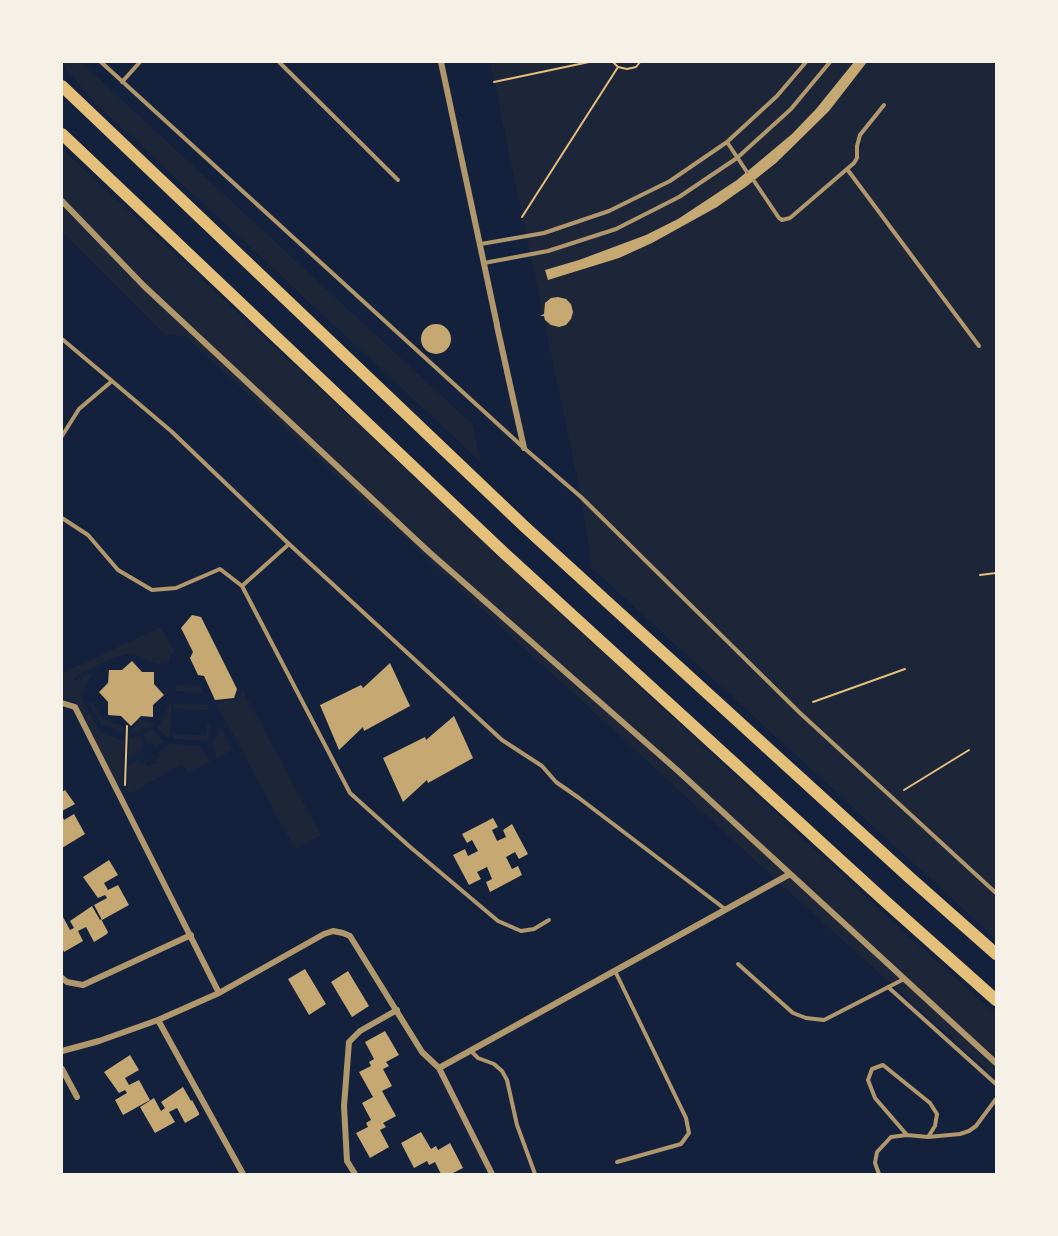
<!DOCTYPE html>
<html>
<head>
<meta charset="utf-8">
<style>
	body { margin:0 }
	#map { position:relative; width:1058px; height:1236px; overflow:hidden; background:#14213d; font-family:"Open Sans",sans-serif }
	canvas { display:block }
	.frame { position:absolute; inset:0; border:63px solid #f6f1e7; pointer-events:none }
</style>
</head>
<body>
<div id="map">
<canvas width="1058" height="1236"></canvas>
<div class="frame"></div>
</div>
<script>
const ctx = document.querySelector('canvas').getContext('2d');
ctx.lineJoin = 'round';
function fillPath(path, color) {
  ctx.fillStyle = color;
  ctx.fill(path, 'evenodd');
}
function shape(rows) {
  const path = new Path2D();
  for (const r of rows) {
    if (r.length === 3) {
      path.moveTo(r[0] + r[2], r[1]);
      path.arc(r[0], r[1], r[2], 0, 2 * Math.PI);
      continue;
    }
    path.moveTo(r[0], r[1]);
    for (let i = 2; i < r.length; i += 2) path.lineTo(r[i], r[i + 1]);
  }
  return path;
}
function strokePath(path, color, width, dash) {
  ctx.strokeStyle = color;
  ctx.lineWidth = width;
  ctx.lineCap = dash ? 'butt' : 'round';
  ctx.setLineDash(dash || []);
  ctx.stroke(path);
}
fillPath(shape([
	[62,62,81,62,472,424,481,462,92,100,62,64],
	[490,62,996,62,996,939,592,568,581,497],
	[62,149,883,913,996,1014,996,1078,807,908,185,336,165,335,62,231],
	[161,627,175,653,170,655,169,661,165,664,155,663,132,653,110,659,73,678,75,681,93,672,81,698,101,733,124,741,123,784,118,786,75,701,62,697,62,673],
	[176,685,200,686,203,693,176,691],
	[243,691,321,835,295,849,217,705,225,701,235,701],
	[92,702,102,718,124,727,124,733,101,724,89,703],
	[170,704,171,704,170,739,157,729],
	[174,704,208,705,209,710,173,709],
	[140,720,153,723,154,725,129,734],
	[207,725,210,725,209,740,173,739,173,734,206,735],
	[221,728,233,749,217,758,212,745],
	[153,730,164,742,156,747,150,743,148,745,144,734],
	[139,735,143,746,141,746,141,751,128,759,129,739],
	[169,744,200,745,210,762,188,773,182,764,133,792,127,792,128,766,140,760,140,763,145,763,148,767,152,764,156,764,156,760,160,756,158,753]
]), '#1d2539');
fillPath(shape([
	[854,62,867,62,829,111,776,163,747,186,717,207,652,243,619,258,548,280,545,270,579,260,646,235,678,219,737,180,792,134,816,109],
	[558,297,566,299,571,304,573,312,571,319,566,325,559,327,551,325,545,320,544,316,540,316,544,314,545,303,551,298],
	[436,339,15],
	[192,615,201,617,237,689,234,698,215,700,204,676,198,675,190,658,193,652,181,628],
	[132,661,142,672,154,672,154,684,164,695,153,705,153,717,141,716,131,726,121,716,108,715,108,702,99,692,108,683,109,670,122,670],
	[390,663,410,706,364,731,363,727,339,750,320,705,361,685,363,688],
	[454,716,473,758,428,783,427,780,403,802,383,758,425,737,426,740],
	[65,790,75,804,62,811,62,792],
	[74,814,85,834,62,848,62,815,64,820],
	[493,818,498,827,492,830,497,841,506,837,503,830,512,824,528,854,519,859,515,852,506,857,512,869,518,866,522,875,490,892,486,882,492,879,487,867,477,872,481,879,469,885,453,855,465,849,468,856,478,851,472,840,467,843,462,834],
	[109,860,118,875,104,883,108,890,118,885,129,905,102,920,94,905,107,898,105,895,98,898,83,877],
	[92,906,100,920,101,919,108,932,107,934,94,942,86,927,78,931,83,941,64,952,62,948,62,918,63,917,70,930,74,928,70,921],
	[305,969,326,1004,309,1015,288,979],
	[348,971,369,1006,352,1017,331,982],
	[385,1031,399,1055,386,1062,389,1066,383,1069,392,1086,382,1091,396,1116,383,1123,386,1127,380,1130,389,1147,370,1158,356,1133,368,1127,366,1123,371,1120,362,1103,373,1097,359,1072,371,1066,369,1062,374,1059,365,1042],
	[130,1055,139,1070,125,1078,129,1085,139,1080,150,1100,123,1115,115,1100,127,1093,125,1090,119,1093,104,1072],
	[183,1087,191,1101,192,1100,199,1113,199,1115,185,1123,177,1108,169,1112,175,1122,155,1133,140,1107,154,1098,161,1111,165,1108,161,1102],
	[421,1132,431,1149,436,1146,438,1150,450,1143,463,1168,451,1174,441,1174,435,1162,429,1165,427,1161,414,1168,401,1143]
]), '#c6a872');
strokePath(shape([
	[613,62,618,67,627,69,636,67,640,62],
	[494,82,589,62],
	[522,217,618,67],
	[980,575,996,573],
	[813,702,905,669],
	[125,785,127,726],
	[904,790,969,750],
	[996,875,996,874]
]), '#e5c07b', 2);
strokePath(shape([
	[101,62,524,448,581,497,800,713,996,893],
	[279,62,398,180],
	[122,82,140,62],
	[727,142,747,172],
	[847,169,979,346],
	[754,181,779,218,782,220,790,218,854,163,857,158,857,146,860,135,884,105],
	[481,244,544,233,609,211,670,181,727,142,777,96,806,62],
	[484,263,548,251,616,229,679,197,737,158,791,109,830,62],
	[62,339,112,381],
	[62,436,79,409,112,381,171,431,289,544,502,740,542,766,556,782,579,798,725,909],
	[62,518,88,535,118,570,152,590,176,588,220,569,242,586,350,793,409,846,498,921,521,931,534,929,549,920],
	[242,586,289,544],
	[738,964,793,1013,806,1018,824,1020,904,979],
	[615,971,686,1118,689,1133,681,1144,617,1162],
	[888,987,996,1084],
	[471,1051,478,1058,494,1064,502,1071,507,1080,517,1125,535,1174],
	[907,1135,875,1098,868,1080,872,1069,883,1065,930,1103,937,1114,935,1126,928,1137],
	[879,1174,875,1163,877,1152,891,1137,907,1135,928,1137,960,1134,969,1131,976,1126,996,1099]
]), '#b1986c', 4);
strokePath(shape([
	[441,62,497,325],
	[62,201,144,286,429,552,677,770,996,1063],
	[497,326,524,448],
	[62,703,75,707,219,993],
	[62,978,67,982,83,985,191,935],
	[158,1020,243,1174],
	[62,1051,99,1041,158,1020,219,993,324,934,333,931,343,933,350,936,422,1052,439,1068,492,1174],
	[439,1068,790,874],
	[62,1069,77,1097],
	[355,1174,347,1161,344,1106,349,1042,360,1031,397,1010]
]), '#b1986c', 6);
strokePath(shape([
	[62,86,525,527,909,877,996,954],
	[62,134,503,552,886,902,996,1000]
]), '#e5c07b', 12);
</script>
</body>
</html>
